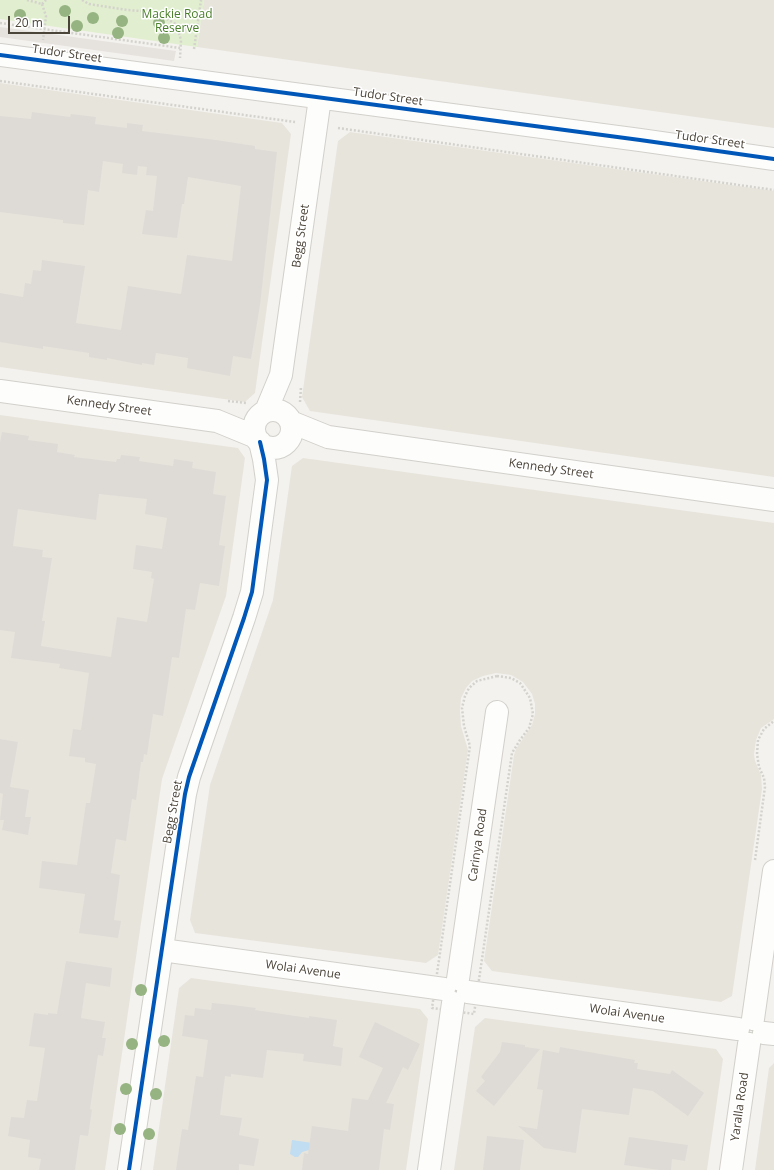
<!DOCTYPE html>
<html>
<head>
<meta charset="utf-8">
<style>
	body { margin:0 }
	#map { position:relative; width:774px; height:1170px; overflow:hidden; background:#f4f2ee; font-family:"Open Sans",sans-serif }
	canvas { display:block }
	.scale { position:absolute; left:8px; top:16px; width:62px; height:18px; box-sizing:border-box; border:2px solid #4b4439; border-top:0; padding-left:5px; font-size:12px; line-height:14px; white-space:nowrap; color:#4b4439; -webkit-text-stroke:3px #fff; paint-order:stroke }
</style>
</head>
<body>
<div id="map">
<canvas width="774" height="1170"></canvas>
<div class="scale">20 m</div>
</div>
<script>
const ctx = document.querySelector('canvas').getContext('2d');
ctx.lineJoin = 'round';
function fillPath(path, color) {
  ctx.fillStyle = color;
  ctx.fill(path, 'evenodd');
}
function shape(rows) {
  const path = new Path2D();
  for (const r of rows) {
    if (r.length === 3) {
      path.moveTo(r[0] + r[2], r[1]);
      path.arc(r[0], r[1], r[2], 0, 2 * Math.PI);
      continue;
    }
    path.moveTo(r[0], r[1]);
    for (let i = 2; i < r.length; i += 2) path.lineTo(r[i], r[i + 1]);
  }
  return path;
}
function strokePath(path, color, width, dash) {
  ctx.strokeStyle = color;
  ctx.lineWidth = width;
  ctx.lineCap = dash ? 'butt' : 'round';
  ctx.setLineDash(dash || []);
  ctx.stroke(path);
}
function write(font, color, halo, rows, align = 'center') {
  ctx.font = font + ' "Open Sans",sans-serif';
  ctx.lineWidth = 3;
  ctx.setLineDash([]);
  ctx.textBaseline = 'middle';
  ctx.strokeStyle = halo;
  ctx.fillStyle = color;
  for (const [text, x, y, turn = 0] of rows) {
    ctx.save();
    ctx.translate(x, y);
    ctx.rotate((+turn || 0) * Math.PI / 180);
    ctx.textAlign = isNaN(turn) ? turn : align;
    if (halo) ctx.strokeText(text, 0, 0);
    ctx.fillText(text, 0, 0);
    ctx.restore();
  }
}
fillPath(shape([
	[204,0,774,0,774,128,197,47],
	[0,83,282,123,291,134,255,393,245,402,0,367],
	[350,132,774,191,774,477,310,411,302,397,338,141],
	[0,415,238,448,245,458,226,596,162,779,105,1170,0,1170],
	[303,458,774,523,774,719,761,728,756,740,754,754,755,761,761,775,762,789,732,996,721,1002,492,971,484,961,514,755,516,749,532,725,535,714,535,704,532,694,523,682,511,675,496,673,483,676,472,681,466,688,461,698,460,711,461,726,468,750,438,955,426,963,195,933,190,920,210,785,273,600,292,466],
	[191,978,420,1009,428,1019,406,1170,153,1170,179,988],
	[485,1018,716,1049,723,1059,707,1170,454,1170,475,1027],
	[774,1063,774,1170,755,1170,769,1068]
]), '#e7e4dc');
fillPath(shape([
	[0,0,204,0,197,47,0,19]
]), '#e1eecf');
fillPath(shape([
	[0,27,176,51,174,61,0,37]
]), '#e6e3df');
fillPath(shape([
	[292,1140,319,1144,309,1150,302,1152,298,1157,295,1157,290,1154]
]), '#c0ddf1');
fillPath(shape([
	[32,112,70,117,71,114,96,117,95,124,127,128,127,123,143,125,142,131,216,140,255,146,255,149,277,152,260,305,251,359,233,356,230,376,187,368,188,358,156,353,154,365,142,363,142,365,107,358,107,360,89,357,89,353,43,346,43,349,0,342,0,293,23,297,25,283,31,284,33,270,41,271,42,260,85,266,76,323,121,330,128,286,181,294,187,255,232,261,241,186,188,177,184,204,182,204,177,238,142,234,146,210,153,211,157,176,146,175,147,167,138,166,137,175,122,173,123,164,103,161,99,192,88,190,84,225,63,223,63,220,0,212,0,116,31,119],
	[2,432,29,436,28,440,58,444,57,452,75,455,74,457,116,462,117,459,120,459,121,455,140,457,139,461,173,466,174,459,193,462,192,468,216,472,213,494,226,496,219,545,225,546,219,586,200,583,195,610,186,609,179,658,172,657,163,716,153,714,147,755,144,754,143,762,141,762,136,800,132,799,126,841,116,839,111,873,120,875,114,920,121,921,118,938,79,933,85,894,39,888,42,861,77,865,86,803,90,803,96,764,85,762,85,758,69,756,73,729,81,730,89,673,59,668,60,664,11,658,15,632,0,630,0,442],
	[99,494,147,499,145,514,167,518,162,549,136,545,133,569,152,572,151,578,154,579,147,622,117,617,111,657,41,646,45,621,42,621,52,558,42,557,43,550,13,546,18,509,96,520],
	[0,739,18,742,10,787,29,790,25,817,31,817,28,835,2,830,4,820,0,820,3,794,0,793],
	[66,961,112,968,110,987,86,983,81,1018,105,1022,102,1038,106,1038,103,1056,98,1055,90,1109,92,1110,88,1136,80,1135,75,1170,39,1170,41,1159,28,1157,30,1140,8,1136,11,1117,24,1118,27,1100,37,1101,45,1048,29,1046,34,1013,48,1015,48,1013,57,1014],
	[212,1003,233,1005,256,1008,255,1010,309,1018,309,1016,337,1020,333,1046,343,1048,341,1066,303,1061,304,1054,267,1050,263,1078,231,1074,231,1077,225,1076,220,1115,242,1118,239,1135,259,1139,254,1166,239,1164,239,1170,176,1170,182,1129,188,1130,196,1076,203,1077,208,1040,182,1036,185,1015,194,1016,195,1008,211,1010],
	[375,1022,420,1044,408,1070,403,1067,386,1103,394,1104,390,1130,384,1129,379,1170,302,1170,304,1153,308,1154,312,1126,348,1131,352,1098,368,1100,383,1068,359,1057],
	[502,1042,525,1045,525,1047,540,1049,494,1106,476,1091,485,1081,481,1077,500,1052],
	[560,1047,635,1060,634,1063,638,1063,637,1069,670,1074,672,1070,704,1093,688,1116,653,1091,633,1088,629,1115,582,1109,576,1153,544,1148,518,1126,537,1129,543,1090,537,1089,543,1050,559,1053],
	[487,1136,524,1140,520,1170,483,1170],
	[629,1137,688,1145,685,1161,672,1159,671,1170,659,1170,624,1165]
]), '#dedbd6');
const minor = shape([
	[0,55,640,140,774,159],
	[0,391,217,421,256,437],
	[273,429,19],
	[266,411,281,375,320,98],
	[291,422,328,437,774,500],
	[162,950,444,989],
	[458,979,497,712],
	[468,992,738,1029],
	[753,1019,774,871],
	[764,1033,774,1034],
	[129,1170,185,794,189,777,244,618,252,592,267,480,264,459,260,442],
	[429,1170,453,1003],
	[731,1170,749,1044]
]);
strokePath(minor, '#d2d0cb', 24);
strokePath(shape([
	[27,0,42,4],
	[82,0,89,4,127,10,154,12,176,24,181,40,180,58],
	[42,4,46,16,43,40],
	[42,4,46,0],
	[0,23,180,48],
	[194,49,201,0],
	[0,81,295,122],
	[338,128,774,190],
	[228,401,247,403],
	[300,402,301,387],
	[497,676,511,678,520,683,530,698,533,714,529,728,520,740,512,753,474,1014,432,1008,470,746,464,726,462,708,465,696,469,688,477,681,497,676],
	[755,860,765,787,764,778,759,767,757,754,758,740,764,729,774,721]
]), '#d3d2cc', 2.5, [2, 2]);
strokePath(minor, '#fdfdfc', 22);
strokePath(shape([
	[0,55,640,140,774,159],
	[129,1170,185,794,189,777,244,618,252,592,267,480,264,459,260,442]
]), '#0057b8', 4);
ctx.fillStyle = '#96b382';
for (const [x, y] of [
	[65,11],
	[20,15],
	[93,18],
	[122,21],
	[159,23],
	[77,26],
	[118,33],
	[164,38],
	[141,990],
	[164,1041],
	[132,1044],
	[126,1089],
	[156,1094],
	[120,1129],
	[149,1134]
]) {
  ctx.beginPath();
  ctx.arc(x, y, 6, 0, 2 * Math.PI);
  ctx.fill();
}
write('12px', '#4a7f2a', '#fff', [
	["Mackie Road",177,15],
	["Reserve",177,29]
]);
write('12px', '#4b4439', '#fff', [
	["Tudor Street",67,54,8],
	["Tudor Street",388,97,8],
	["Tudor Street",710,140,8],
	["Begg Street",301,236,-82],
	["Kennedy Street",109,406,8],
	["Kennedy Street",551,469,8],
	["Begg Street",173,812,-80],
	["Carinya Road",478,845,-82],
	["Wolai Avenue",303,970,8],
	["Wolai Avenue",627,1014,8],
	["Yaralla Road",740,1107,-82]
]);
</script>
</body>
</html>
